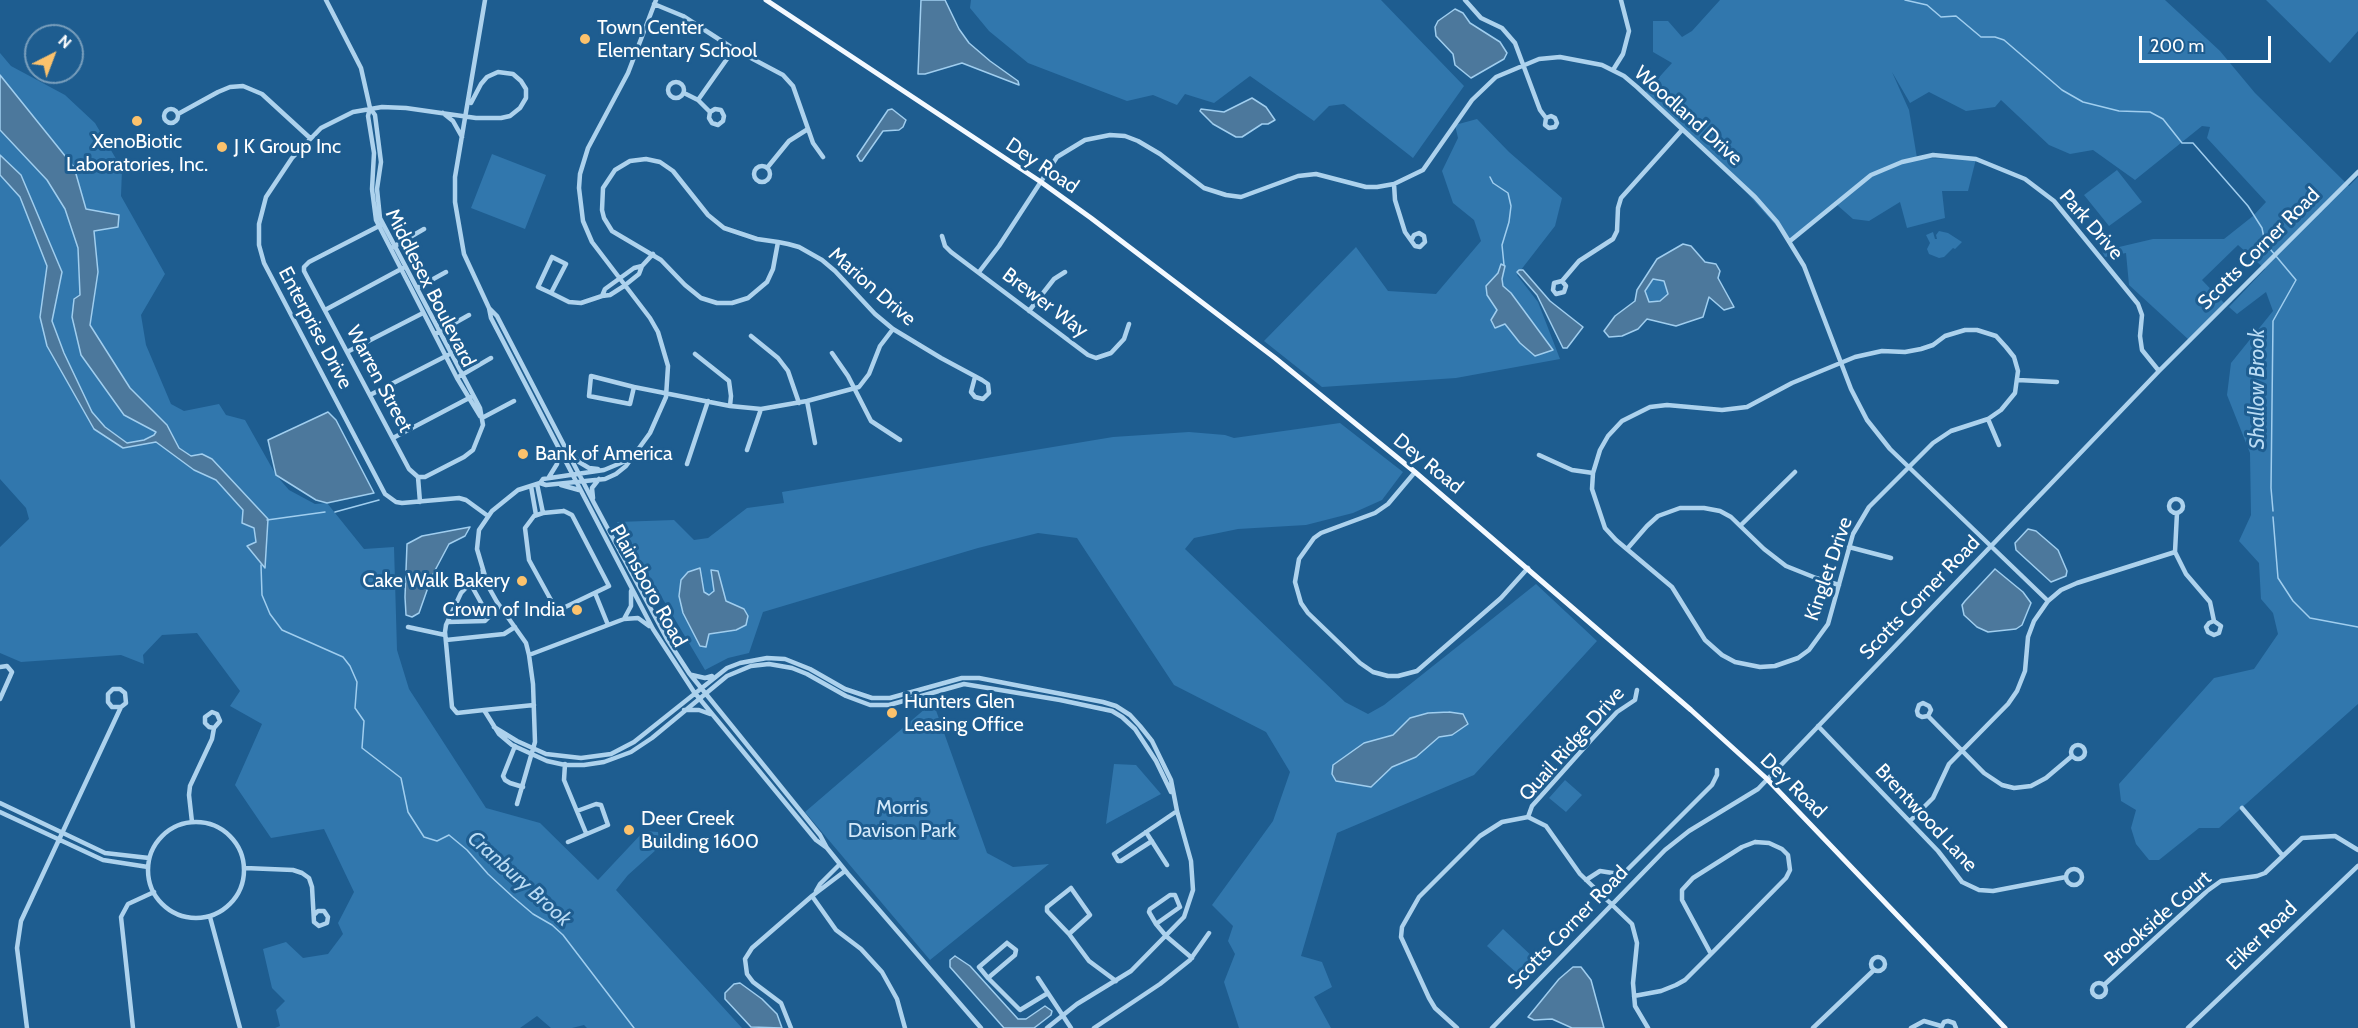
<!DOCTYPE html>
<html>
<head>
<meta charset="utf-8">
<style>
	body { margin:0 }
	#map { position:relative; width:2358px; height:1028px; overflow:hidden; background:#1e5d90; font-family:Cabin,sans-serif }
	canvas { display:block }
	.north { position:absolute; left:24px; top:24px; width:60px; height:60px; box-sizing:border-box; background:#1e5d90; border:2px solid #789ebc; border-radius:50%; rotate:42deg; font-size:16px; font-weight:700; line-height:24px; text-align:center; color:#fff }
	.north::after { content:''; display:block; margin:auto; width:21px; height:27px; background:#fcc26c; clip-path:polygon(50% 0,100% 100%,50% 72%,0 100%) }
	.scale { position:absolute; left:2139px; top:36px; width:132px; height:27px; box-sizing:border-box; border:3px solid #fff; border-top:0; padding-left:8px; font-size:18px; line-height:21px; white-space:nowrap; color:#fff; -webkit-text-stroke:4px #1e5d90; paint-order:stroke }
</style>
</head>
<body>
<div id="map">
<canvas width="2358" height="1028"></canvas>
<div class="north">N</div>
<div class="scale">200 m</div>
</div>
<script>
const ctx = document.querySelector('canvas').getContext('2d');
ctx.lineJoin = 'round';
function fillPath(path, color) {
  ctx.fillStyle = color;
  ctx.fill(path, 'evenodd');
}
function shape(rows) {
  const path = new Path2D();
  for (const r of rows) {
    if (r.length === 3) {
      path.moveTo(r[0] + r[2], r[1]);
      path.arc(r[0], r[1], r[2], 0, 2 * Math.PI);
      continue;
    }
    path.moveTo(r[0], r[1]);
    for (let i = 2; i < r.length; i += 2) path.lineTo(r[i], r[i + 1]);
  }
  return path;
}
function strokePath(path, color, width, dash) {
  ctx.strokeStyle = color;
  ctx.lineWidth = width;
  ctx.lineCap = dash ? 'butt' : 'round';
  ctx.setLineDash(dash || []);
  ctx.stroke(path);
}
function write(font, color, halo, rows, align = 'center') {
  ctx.font = font + ' Cabin,sans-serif';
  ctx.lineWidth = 6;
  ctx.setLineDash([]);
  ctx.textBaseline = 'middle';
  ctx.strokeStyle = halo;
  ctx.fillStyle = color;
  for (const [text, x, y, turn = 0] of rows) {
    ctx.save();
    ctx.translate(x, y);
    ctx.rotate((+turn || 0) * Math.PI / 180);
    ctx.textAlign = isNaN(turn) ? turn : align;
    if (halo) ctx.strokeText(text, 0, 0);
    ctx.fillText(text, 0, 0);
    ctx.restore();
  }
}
fillPath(shape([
	[971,0,1381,0,1464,86,1413,158,1344,104,1329,106,1314,121,1250,76,1214,103,1185,94,1177,105,1153,95,1127,101,1028,63,989,31,970,8],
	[1720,0,2165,0,2220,51,2255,93,2349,186,2358,177,2358,704,2219,828,2199,828,2159,860,2149,860,2136,844,2131,828,2136,810,2121,801,2119,784,2214,678,2254,669,2278,634,2273,613,2261,599,2259,563,2239,541,2251,515,2250,453,2227,395,2231,363,2273,311,2266,292,2237,314,2229,307,2265,269,2238,245,2202,280,2225,304,2189,340,2129,285,2126,253,2105,257,2102,251,2153,239,2224,239,2253,216,2266,202,2207,138,2210,127,2202,126,2135,180,2093,150,2070,154,2049,145,2001,100,1995,107,1966,111,1929,92,1910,103,1892,72,1909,110,1917,158,1976,159,1968,191,1942,191,1945,218,1907,228,1900,202,1869,221,1853,219,1836,204,1790,241,1720,163,1644,94,1672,63,1653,52,1653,21,1668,21,1682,37,1692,31],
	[2266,0,2358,0,2358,31,2330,63],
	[0,53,11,66,65,95,95,123,122,169,121,196,165,274,141,315,146,345,171,404,184,411,219,404,226,415,245,420,276,475,289,490,315,504,327,503,364,549,394,547,397,650,409,689,486,808,540,823,598,880,644,831,658,832,659,841,657,849,628,875,616,890,742,1028,587,1028,584,1025,572,1028,551,1028,537,1016,520,1028,275,1028,280,1026,276,1010,285,1001,272,988,263,949,286,942,303,958,328,954,343,934,338,923,354,892,324,829,271,838,235,785,262,724,230,706,240,691,197,633,162,635,143,655,144,664,121,655,21,662,0,653,0,547,29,519,26,508,0,479,0,175,20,197,47,266,40,317,47,346,94,429,123,448,156,442,194,470,216,480,243,510,242,523,254,528,256,542,247,546,264,567,268,519,212,459,202,454,191,456,179,448,167,425,130,388,90,325,98,272,93,230,118,227,119,215,86,209,74,167,0,75],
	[1477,119,1509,152,1562,198,1555,226,1517,275,1538,302,1560,359,1456,378,1322,387,1264,341,1356,247,1388,291,1436,294,1481,241,1474,220,1453,203,1442,171,1458,138,1455,125],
	[0,130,47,180,65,209,78,248,80,295,74,300,124,415,157,432,144,440,127,443,105,427,92,412,64,353,52,320,62,271,21,175,0,155],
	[492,154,546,175,525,229,471,208],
	[2117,170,2142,202,2109,226,2084,195],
	[1939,231,1948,233,1962,242,1955,249,1953,248,1944,257,1939,258,1929,254,1927,249,1930,243,1926,235,1933,232,1935,239,1937,239,1936,235],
	[1653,279,1664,281,1668,294,1660,301,1649,302,1645,291],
	[1340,423,1403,472,1382,500,1353,513,1306,525,1238,529,1194,538,1185,549,1345,702,1368,714,1384,705,1536,584,1597,641,1474,775,1337,833,1301,956,1322,962,1332,987,1314,997,1331,1028,1239,1028,1224,982,1235,954,1228,941,1233,926,1212,905,1273,821,1290,772,1266,732,1174,685,1077,538,1038,533,978,548,763,612,749,653,728,658,705,670,617,522,674,520,694,540,708,538,747,508,784,503,782,492,1113,437,1189,432,1225,435,1234,438],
	[933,702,987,853,1013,867,1049,864,930,960,805,812],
	[1114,764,1136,765,1161,794,1106,824],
	[1565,780,1582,795,1566,812,1549,798],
	[1503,929,1534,958,1519,975,1487,946]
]), '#3177ad');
const water = shape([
	[921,0,945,0,959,29,969,43,990,61,1018,81,1019,85,962,63,925,74,918,74,921,0],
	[1455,9,1463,13,1470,23,1500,42,1507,53,1504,59,1471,78,1455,65,1453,54,1436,36,1435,27,1438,21,1455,9],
	[0,75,74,167,86,209,119,215,118,227,94,231,98,272,90,325,130,388,167,425,179,448,191,456,202,454,212,459,268,519,265,568,247,546,256,542,254,528,242,523,243,510,216,480,194,470,156,442,123,448,94,429,47,346,40,317,47,266,20,197,0,175,0,155,21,175,62,272,52,321,64,353,92,412,105,427,127,443,144,440,154,435,156,432,124,415,81,355,72,317,74,299,80,295,78,248,65,209,47,180,0,130,0,75],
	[1252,98,1266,107,1275,120,1268,124,1262,124,1242,137,1236,137,1213,124,1200,111,1201,109,1224,112,1252,98],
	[892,109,906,120,903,127,899,130,883,131,862,161,860,161,857,156,888,110,892,109],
	[1683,244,1691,246,1705,262,1716,264,1720,271,1718,278,1734,307,1724,310,1709,297,1703,317,1676,326,1647,319,1638,329,1622,336,1609,337,1604,331,1615,316,1635,301,1637,290,1657,259,1683,244],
	[1653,279,1664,281,1668,294,1660,301,1649,302,1645,291,1653,279],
	[1501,264,1505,266,1502,279,1503,286,1511,293,1553,350,1535,356,1520,343,1505,324,1495,328,1491,320,1497,310,1487,295,1486,286,1498,273,1501,264],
	[1519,270,1523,270,1550,301,1583,327,1567,348,1563,348,1537,295,1517,272,1519,270],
	[328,412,336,420,374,493,327,503,316,500,276,475,268,440,328,412],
	[470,527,465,536,449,544,432,576,419,613,412,617,406,615,405,597,407,544,422,536,470,527],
	[2028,529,2036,531,2058,550,2067,571,2066,576,2051,582,2016,550,2015,543,2028,529],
	[700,568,704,592,709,595,714,591,711,570,718,571,726,601,744,609,748,616,746,625,736,630,709,634,706,647,700,646,683,613,679,596,681,580,688,572,700,568],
	[1995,569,2023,592,2031,603,2022,625,2016,629,1988,632,1977,627,1964,615,1962,605,1965,601,1995,569],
	[1449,712,1463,714,1468,724,1452,735,1439,737,1416,757,1392,767,1371,787,1336,781,1332,774,1333,765,1364,743,1393,735,1410,718,1428,713,1449,712],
	[955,956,970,966,1018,1019,1026,1019,1045,1006,1052,1011,1051,1015,1034,1028,1004,1028,950,967,950,960,955,956],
	[1573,967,1581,967,1591,980,1604,1028,1572,1028,1552,1019,1534,1020,1528,1017,1559,979,1573,967],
	[740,983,762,999,777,1014,782,1028,751,1027,725,999,725,993,734,984,740,983]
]);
fillPath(water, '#4c789c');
strokePath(water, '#a0ceef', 1.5);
strokePath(shape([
	[1905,0,1927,5,1941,17,1956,16,1981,37,1995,37,2004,40,2062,90,2083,102,2119,111,2150,112,2163,119,2182,143,2193,143,2248,206,2262,228,2265,243,2296,280,2273,321,2271,488,2273,511],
	[1490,177,1493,183,1508,193,1511,206,1509,222,1502,245,1504,265],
	[335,512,379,500],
	[2273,517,2278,578,2293,601,2310,618,2358,627],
	[267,520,325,512],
	[261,565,262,595,270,614,282,630,343,657,350,666,357,682,355,708,364,721,362,748,401,778,408,812,424,837,437,841,449,835,467,850,488,874,513,897,533,914,552,925,563,935,634,1028]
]), '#a0ceef', 1.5);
strokePath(shape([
	[326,0,361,68,370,108,375,115,381,162,377,189,380,218,480,408,483,425,473,450,464,457,425,477,418,477],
	[485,0,455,177,455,202,464,254,489,308,491,318,653,629,694,692,816,840,827,848],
	[1465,0,1481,18,1502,28,1515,43,1540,110,1546,118,1545,125,1549,128,1555,127,1557,123,1555,118,1551,116,1546,118],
	[654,4,683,16,734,49,783,75,793,86,813,143,823,157],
	[1613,70,1623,54,1629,31,1621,0],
	[676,90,8],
	[684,93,698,100,710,112,709,118,712,123,718,125,723,121,724,116,721,110,715,109,710,112],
	[698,100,734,49],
	[471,103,481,84,487,77,498,72,513,74,521,81,526,89,526,98,520,108,510,116,501,118,476,118,406,108,382,107,353,112,321,128,292,158,266,197,259,224,259,245,264,263,385,494,396,502,402,503,459,498,466,500,488,516],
	[370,108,368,116,374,153,372,189,376,220,457,378,480,416],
	[171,116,7],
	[443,113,453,121,462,137],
	[178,114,218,92,230,87,243,86,262,94,310,138],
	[762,174,8],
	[767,168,789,141,808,129],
	[1394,184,1395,200,1405,232,1415,246,1420,247,1425,242,1424,236,1419,233,1414,235,1412,239],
	[383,224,309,262,304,267,304,271,409,469,418,477,420,502],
	[942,236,945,246,951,252,1088,355,1096,358,1111,353,1124,339,1129,324],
	[1790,241,1871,175,1902,162,1933,155,1976,159,2025,179,2054,201,2138,304,2142,315,2140,336,2142,350,2159,371],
	[778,242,773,269,767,282,748,298,732,303,717,303,701,298,685,285,661,260,612,231,604,218,602,210,603,188,615,170,630,161,646,159,660,162,673,171,708,215,724,228,757,239,778,242,788,244,799,247,822,260,835,271,875,314,893,329,941,358,982,380,988,384,989,393,983,399,975,397,971,392,975,377],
	[393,247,424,229],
	[552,257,566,264,551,293,538,287,552,257],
	[642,266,639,274,624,286,610,295,602,296,605,289,634,268,642,266],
	[642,266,653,254],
	[979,272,999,246,1057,157,1085,140,1110,135,1125,136,1138,141,1160,154,1204,188,1226,195,1241,197,1298,176,1316,174,1366,187,1377,187,1394,184,1423,170,1472,100,1496,77,1539,59,1560,57,1602,65,1624,76,1637,87,1755,197,1777,222,1804,266,1851,389,1867,420,1890,449,2048,601],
	[1562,281,1566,286,1564,292,1556,294,1553,290,1554,283,1562,281,1579,261,1613,239,1617,231,1618,208,1621,198,1682,130],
	[417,288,446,272],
	[551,293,569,302,581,303,602,296],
	[489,308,497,316,594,503,667,639,689,673,820,835,827,848,848,874,981,1028],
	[325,310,403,268],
	[1029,311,1054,279,1065,272],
	[1965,330,1977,330,1996,336,2006,347,2014,357,2018,371,2015,393,2001,410,1988,419,1951,431,1933,443,1869,507,1853,534,1828,624,1809,650,1798,658,1775,666,1760,667,1735,662,1722,655,1705,640,1672,587,1616,540,1605,528,1592,489,1593,473,1600,450,1608,436,1622,421,1650,407,1667,405,1722,410,1747,407,1792,383,1855,357,1882,351,1905,352,1921,349,1933,345,1945,336,1965,330],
	[437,333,469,315],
	[751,336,778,358,788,371,799,403],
	[347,352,423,313],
	[832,353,848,376,871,421,900,440],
	[695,354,729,381,731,396,730,406],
	[460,376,491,358],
	[591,376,634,387,630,404,589,396,591,376],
	[2018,380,2057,382],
	[634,387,730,406,761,409,807,401,859,387,869,374,880,346,893,329],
	[370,395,448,355],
	[807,401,815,443],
	[482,418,514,401],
	[1988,419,1999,445],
	[393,438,471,397],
	[569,450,579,462,589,468,598,469],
	[747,450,761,409],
	[1539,455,1572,470,1593,473],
	[687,464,708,401],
	[1415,472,1388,504,1375,513,1321,533,1314,538,1299,559,1295,582,1301,603,1308,613,1360,663,1373,672,1388,676,1398,676,1417,671,1501,598,1528,568],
	[549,477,557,464,558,453],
	[540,483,546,485,605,479,616,474,626,466,650,433,666,397,668,366,658,332,650,318,592,242,583,221,579,188,580,174,588,148,628,73,656,0],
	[537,484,543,513],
	[561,485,579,490],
	[531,486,536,515],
	[593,498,592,488,599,479],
	[2176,506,7],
	[564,511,572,515,609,586,557,611,529,560,525,528,534,516,543,513,564,511],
	[2177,513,2175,552,2186,574,2210,602,2214,621,2221,626,2219,633,2214,635,2208,632,2206,627,2209,623,2214,621],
	[1741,525,1795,472],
	[1849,547,1891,558],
	[1627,549,1647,526,1658,516,1680,508,1704,508,1720,511,1731,517,1764,549,1786,566,1816,578,1839,585],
	[483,570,461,593,446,625,445,632,452,707,457,713,484,710,499,734,512,745,547,761,565,765,584,765,604,762,631,752,652,738,727,676,751,666,769,664,792,668,807,674,846,696,870,705,889,705,964,684,1060,700,1112,711,1122,717,1135,729,1156,761,1171,792],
	[595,593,608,625],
	[624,619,631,606,631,591],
	[448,622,485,621,489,617,470,583],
	[408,627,445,635],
	[446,640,504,634,515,627],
	[529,655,624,619,638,618,649,626],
	[0,667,7,666,12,672,0,699],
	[692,675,705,678,712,676],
	[484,710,534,705],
	[684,710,699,710,710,714],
	[1928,716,1931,710,1929,706,1923,703,1919,705,1917,711,1918,715,1922,717,1928,716,1984,773,2002,785,2014,788,2031,786,2046,778,2072,756],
	[1818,726,1938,851,1962,882,1979,890,1993,891,2066,877],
	[494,727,517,741,546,754,581,758,611,754,634,742,727,668,740,663,767,658,785,659,810,669,845,689,872,698,890,698,962,678,979,678,1103,702,1116,706,1130,715,1140,726,1152,741,1171,780,1177,811,1191,861,1193,890,1184,917,1131,971,1077,1004,1047,1028],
	[2078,752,7],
	[515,746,503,776,505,780,510,783,523,787],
	[565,764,564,780,586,833],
	[0,803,105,853,149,858],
	[517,804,535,742,533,684,529,655,526,643,497,602,488,586,477,549,479,530,492,511,518,490,540,483,543,479,604,470,628,460],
	[2242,808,2283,856],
	[0,812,103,860,148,867],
	[1528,817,1532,806,1592,739,1617,712,1635,700,1637,690],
	[1910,821,1933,798,1949,764,2008,704,2017,691,2025,671,2028,637,2034,621,2048,601,2061,590,2077,583,2175,552],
	[196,870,48],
	[192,822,189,795,190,786,212,739,214,728,220,721,217,714,212,712,205,717,205,723,209,727,214,728],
	[1146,832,1167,865],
	[1152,841,1121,861,1118,861,1114,854,1177,811],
	[568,842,608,825,601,805,596,804,577,811],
	[1755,842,1769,843,1782,849,1788,855,1790,870,1786,878,1711,954,1682,900,1682,890,1693,878,1742,847,1755,842],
	[245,868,293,870,302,873,309,878,312,887,314,922,319,926,327,923,328,917,324,911,318,911,314,915],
	[2074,877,8],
	[1586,880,1600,871,1619,874,1625,872,1712,785,1717,775,1717,770],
	[1071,888,1090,915,1069,934,1047,911,1047,907,1071,888],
	[816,891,820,884,840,864],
	[812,896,836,930,861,949,882,972,897,999,905,1028],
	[210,917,240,1028],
	[1156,924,1180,907,1175,895,1170,895,1150,909,1149,912,1156,924,1166,936,1192,958],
	[1069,934,1089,961,1116,981],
	[1007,943,1016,950,1015,955,988,978,979,967,1007,943],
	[1878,964,7],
	[988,978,1020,1010,1048,993],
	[1038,978,1071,1028],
	[2099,990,7],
	[2104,985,2207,891,2221,881,2257,876,2265,873,2302,838,2335,836,2358,850],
	[1634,996,1661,991,1676,985,1685,980,1711,954],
	[27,1028,17,948,21,921,121,707,126,703,125,693,120,689,113,689,108,694,108,702,112,707,121,707],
	[133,1028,121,917,128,904,154,892],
	[791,1028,781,1003,753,982,747,974,745,959,752,948,812,896,845,871],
	[1094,1028,1160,984,1190,960,1209,933],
	[1457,1028,1435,1008,1429,998,1401,937,1402,927,1419,897,1480,836,1502,822,1528,817,1546,826,1580,874,1632,924,1637,943,1633,983,1635,1006,1648,1028],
	[1492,1028,1665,850,1689,831,1758,789,2159,371,2358,172],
	[1813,1028,1874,970],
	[1911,1028,1924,1021,1941,1026],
	[1941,1028,1944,1022,1948,1021,1954,1023,1956,1028],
	[2188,1028,2358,866]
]), '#add2ed', 4.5);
strokePath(shape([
	[766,0,1041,182,1091,218,1275,358,1415,472,1691,710,1767,779,2005,1028]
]), '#f4f9ff', 5);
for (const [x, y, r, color] of [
	[585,39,6,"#fcc26c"],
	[137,121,6,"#fcc26c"],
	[222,147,6,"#fcc26c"],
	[523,454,6,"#fcc26c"],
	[522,581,6,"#fcc26c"],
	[577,610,6,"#fcc26c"],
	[892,713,6,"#fcc26c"],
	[629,830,6,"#fcc26c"]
]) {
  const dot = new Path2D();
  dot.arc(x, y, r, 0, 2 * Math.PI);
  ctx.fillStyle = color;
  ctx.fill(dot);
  strokePath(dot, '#1e5d90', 2);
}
write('20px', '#fff', '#1e5d90', [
	["Town Center",597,28],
	["Elementary School",597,51],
	["XenoBiotic",137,142,"center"],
	["Laboratories, Inc.",137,165,"center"],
	["J K Group Inc",234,147],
	["Bank of America",535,454],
	["Cake Walk Bakery",510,581,"right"],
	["Crown of India",565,610,"right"],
	["Hunters Glen",904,702],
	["Leasing Office",904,725],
	["Deer Creek",641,819],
	["Building 1600",641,842]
], 'left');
write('20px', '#fff', '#1e5d90', [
	["Woodland Drive",1688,116,42],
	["Dey Road",1042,166,34],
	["Park Drive",2091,225,49],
	["Scotts Corner Road",2259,249,-45],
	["Marion Drive",872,287,41],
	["Middlesex Boulevard",430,288,63],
	["Brewer Way",1045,303,37],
	["Enterprise Drive",315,328,62],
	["Warren Street",379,379,62],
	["Dey Road",1428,464,39],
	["Kinglet Drive",1829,569,-71],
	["Plainsboro Road",648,586,61],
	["Scotts Corner Road",1920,598,-46],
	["Quail Ridge Drive",1572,744,-48],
	["Dey Road",1793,786,44],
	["Brentwood Lane",1926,818,47],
	["Brookside Court",2158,919,-41],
	["Scotts Corner Road",1568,928,-46],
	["Eiker Road",2262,936,-44]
]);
write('20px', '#d3e9fa', '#1e5d90', [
	["Morris",902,808],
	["Davison Park",902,831]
]);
write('italic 21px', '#b9dbf4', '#1e5d90', [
	["Shallow Brook",2258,389,-90],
	["Cranbury Brook",519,879,42]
]);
</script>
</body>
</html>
